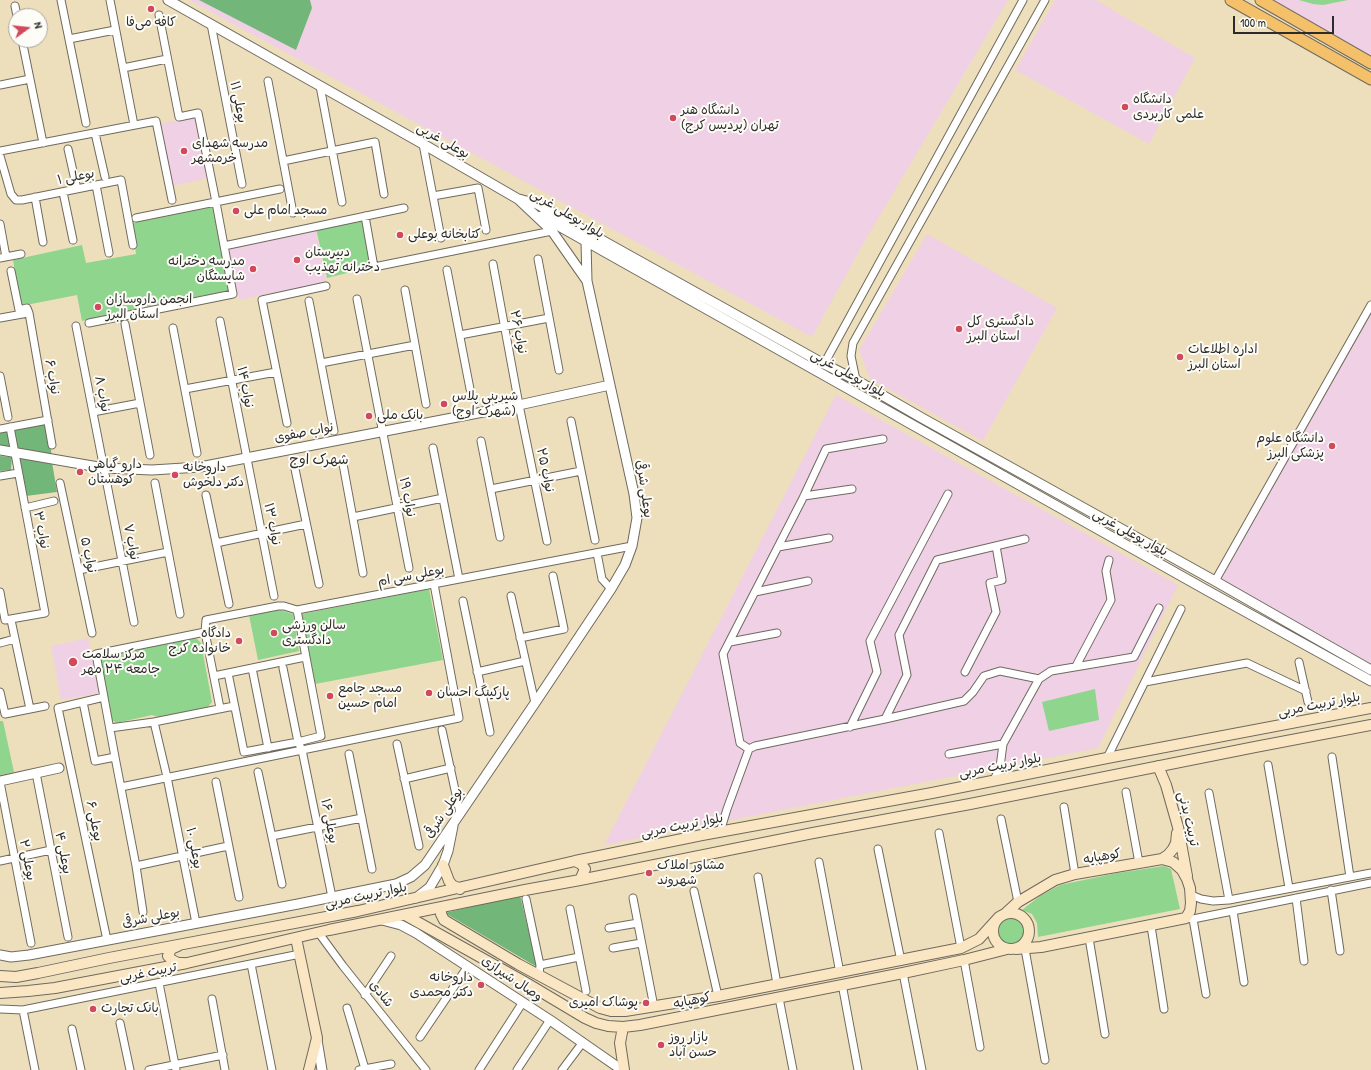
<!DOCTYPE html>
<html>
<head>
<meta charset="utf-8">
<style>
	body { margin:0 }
	#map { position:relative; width:1371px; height:1070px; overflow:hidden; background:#eedfbc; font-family:"Patrick Hand",sans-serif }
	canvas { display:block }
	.north { position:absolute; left:8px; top:8px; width:40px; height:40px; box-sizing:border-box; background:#fdfcf7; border:1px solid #a9a8a5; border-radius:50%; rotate:75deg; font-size:11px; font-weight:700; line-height:16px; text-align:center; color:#2b2b2b }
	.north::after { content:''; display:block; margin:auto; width:14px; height:18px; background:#d1495b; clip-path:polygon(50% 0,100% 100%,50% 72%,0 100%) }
	.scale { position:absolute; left:1233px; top:16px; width:101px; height:18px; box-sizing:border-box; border:2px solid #2b2b2b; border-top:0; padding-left:5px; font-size:12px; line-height:14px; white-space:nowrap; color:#2b2b2b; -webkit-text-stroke:3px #fdfcf7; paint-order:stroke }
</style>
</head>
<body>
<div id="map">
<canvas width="1371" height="1070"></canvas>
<div class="north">N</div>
<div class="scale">100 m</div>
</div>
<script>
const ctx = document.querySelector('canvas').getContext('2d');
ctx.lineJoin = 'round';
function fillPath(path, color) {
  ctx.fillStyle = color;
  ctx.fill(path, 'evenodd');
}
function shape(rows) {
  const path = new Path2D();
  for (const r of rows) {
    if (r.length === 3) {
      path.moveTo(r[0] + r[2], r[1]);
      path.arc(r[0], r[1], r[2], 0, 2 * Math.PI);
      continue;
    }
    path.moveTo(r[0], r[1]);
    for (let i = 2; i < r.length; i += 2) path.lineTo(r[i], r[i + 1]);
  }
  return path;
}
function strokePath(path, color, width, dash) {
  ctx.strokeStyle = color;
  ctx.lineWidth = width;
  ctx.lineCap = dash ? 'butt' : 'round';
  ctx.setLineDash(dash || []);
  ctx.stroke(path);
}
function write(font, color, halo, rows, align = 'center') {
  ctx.font = font + ' "Patrick Hand","Playpen Sans Arabic",sans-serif';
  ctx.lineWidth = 4;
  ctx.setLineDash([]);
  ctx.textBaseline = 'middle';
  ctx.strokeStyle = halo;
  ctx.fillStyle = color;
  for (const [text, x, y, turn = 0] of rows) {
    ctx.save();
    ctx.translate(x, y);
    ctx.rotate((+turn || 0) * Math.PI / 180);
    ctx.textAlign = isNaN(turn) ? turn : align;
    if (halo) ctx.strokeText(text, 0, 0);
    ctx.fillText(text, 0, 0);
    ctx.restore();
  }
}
fillPath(shape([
	[189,0,1008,0,867,237,812,337],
	[1055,0,1096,0,1195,58,1149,144,1015,70],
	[1255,0,1371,0,1371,66],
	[196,116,208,178,172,186,160,124],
	[316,228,326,282,239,300,228,246],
	[927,234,1057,308,983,441,870,379,859,350],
	[1371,315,1371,667,1216,577],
	[836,395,1178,585,1098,748,604,845],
	[88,638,99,693,61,700,51,646]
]), '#f0d0e5');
fillPath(shape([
	[1299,0,1348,0,1323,5,1313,4],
	[213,207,229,291,152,305,82,321,77,295,21,306,13,260,82,245,86,263,136,254,132,223],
	[362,219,371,267,327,278,316,228],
	[429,589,443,660,315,684,302,614],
	[280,610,293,614,299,651,258,660,249,615],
	[196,638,201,643,212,702,207,708,162,718,152,715,116,723,112,720,100,662,104,656],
	[1095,689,1099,720,1049,731,1042,702],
	[0,721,3,721,14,772,0,775],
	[1164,866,1171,869,1180,909,1038,937,1037,923,1032,914,1022,910,1040,896,1060,885,1117,873],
	[1012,931,14]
]), '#8fd58e');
fillPath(shape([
	[199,0,310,0,312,8,296,50],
	[46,423,52,456,17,449,13,430],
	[8,431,11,448,0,446,0,432],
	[0,456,12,457,11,470,0,471],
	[18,456,52,462,57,492,26,496],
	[520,895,537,967,445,913]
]), '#73b679');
const minor = shape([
	[61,0,86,123],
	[110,0,134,125],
	[15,6,17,16],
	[211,24,242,184],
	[69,39,115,30],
	[22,40,43,143],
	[123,68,167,59],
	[268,81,293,213],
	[0,85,30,79],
	[320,86,342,202],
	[95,133,105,177],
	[423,144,441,238],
	[68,149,77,189],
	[0,151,156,121,172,200],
	[0,156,11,194,16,200,22,200,121,180,133,245],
	[283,161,375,142,384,194],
	[96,185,109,253],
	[63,192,73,240],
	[433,196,478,188,486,230],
	[35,197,43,242],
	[365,216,374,267,552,231],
	[136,218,280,189],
	[0,224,6,257],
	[224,246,404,208],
	[0,258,21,254],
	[538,259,559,370],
	[493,264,519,405,547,541],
	[447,270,470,389],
	[11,271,19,310,27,308,29,313,52,445],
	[405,290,426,404],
	[357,299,409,568],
	[309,301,334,431],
	[0,318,28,313],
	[220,321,274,596],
	[89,323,233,294,215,197,198,113,179,117,159,15],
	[125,324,150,455],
	[76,326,134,622],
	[173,328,197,453],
	[460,335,549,318],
	[321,363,415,345],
	[824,364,1023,0],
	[0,376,8,417],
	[856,380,851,356,853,343,1045,0],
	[185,389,276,372],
	[93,412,140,403],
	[571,421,595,540],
	[287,423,262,300,326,286],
	[0,429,48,420],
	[481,441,500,537],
	[433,448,459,579],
	[343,464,363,573],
	[295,469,319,584],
	[0,476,18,473],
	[60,483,92,633],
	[155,483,180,614],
	[491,489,581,471],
	[206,495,229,604],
	[804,496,852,489],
	[25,508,54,501],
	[353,517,443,498],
	[216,543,306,524],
	[778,547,829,538],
	[597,553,602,579,611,589],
	[79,570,168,552],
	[1215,581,1371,305],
	[0,592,5,620,45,613,10,427],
	[755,592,808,581],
	[511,596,535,703],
	[463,601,490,732],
	[11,620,30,709],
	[520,638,564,629,553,576],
	[730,642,777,633],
	[0,643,15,639],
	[1299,662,1308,702],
	[1076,666,1111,600,1106,571,1109,560],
	[252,668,268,748],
	[283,668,298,742,321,736,297,610],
	[477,672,525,661],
	[965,672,996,612,990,583,1002,580,996,546],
	[228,673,244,752,298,742,302,750,332,897],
	[214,676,305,657],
	[1145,682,1247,663,1306,691],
	[0,692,5,714,45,706],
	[104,697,58,708,107,940],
	[83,702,95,761,115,757,96,654,205,632],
	[220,708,205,632,206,620,278,606,284,606,297,610,632,546],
	[885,719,964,701,973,692,984,676,1000,671,1039,679],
	[154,722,167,777,196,923],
	[850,727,877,672,870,641,948,494],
	[110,728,154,722,234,706],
	[442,730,460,813],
	[397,744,419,846],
	[749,749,740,743,723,654,804,496,826,449,883,439],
	[349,754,372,869],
	[949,754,1003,744],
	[115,757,136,866,143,912],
	[1332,757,1350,877],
	[1107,758,1181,609],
	[1268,765,1289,888],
	[258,772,282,884],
	[36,773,68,937],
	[404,779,451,768],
	[994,780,1000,767,1003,744,1039,679,1051,671,1134,657,1159,608],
	[0,782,31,943],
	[216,782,239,897],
	[121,787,459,718,434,584],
	[1126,792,1139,863],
	[1209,793,1229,900],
	[1064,807,1075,874],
	[1001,819,1018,902],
	[720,832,727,809,749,749,755,746,885,719,907,675,899,635,937,560,1025,539],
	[939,833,961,948],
	[272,836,362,818],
	[878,849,901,961],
	[0,861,51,850],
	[819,862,840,973],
	[136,866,228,846],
	[758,877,777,984],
	[1331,890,1340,951],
	[694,891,718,996],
	[1191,895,1201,899,1213,901,1229,900,1371,873],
	[633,898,654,1007],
	[1296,898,1304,961],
	[526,899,540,965,539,975],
	[570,909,586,991],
	[1233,911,1244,982],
	[1186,918,1193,919,1371,883],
	[1193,919,1206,994],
	[1151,926,1164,1009],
	[609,928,638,923],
	[318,932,343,966,426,1070],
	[1089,938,1105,1034],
	[613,948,641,943],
	[1025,949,1045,1060],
	[964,960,980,1047],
	[251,964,272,1070],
	[540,965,579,957],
	[903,973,922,1070],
	[159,983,176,1070],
	[842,984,858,1070],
	[365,995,391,956],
	[779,998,793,1070],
	[212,999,225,1070],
	[347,1008,365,1069],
	[0,1009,23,1010,300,954],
	[23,1010,35,1070],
	[120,1023,130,1070],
	[72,1029,81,1070],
	[420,1037,468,966],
	[149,1070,223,1055],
	[359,1070,391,1064],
	[479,1070,523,1002],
	[517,1070,550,1020],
	[562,1070,583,1042]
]);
const tertiary = shape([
	[519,199,537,204,824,364,856,380,922,418,1215,581,1371,670],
	[541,216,1208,591,1371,681],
	[587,281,586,242,588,237],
	[0,450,104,468,152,470,200,467,519,405,610,385],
	[0,781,59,768],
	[416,898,430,887,443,865,448,851,453,826],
	[382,920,401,925,416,933,550,1020,622,1070],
	[0,955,11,957,29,955,298,904,396,884,411,877,425,865,535,703,611,589,625,565,632,546,637,518,634,494,587,281,552,231,518,199,423,144,168,0],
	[317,1040,322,1070]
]);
const secondary = shape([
	[1158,766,1166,785,1178,827,1187,876],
	[1162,859,1168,855,1173,849,1176,843,1177,833],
	[575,861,581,864,585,869,580,880],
	[443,865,449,881,452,885,460,889],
	[441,907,441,914,444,920,518,964,600,1008,611,1011,625,1011,718,996,961,948,979,939,999,917],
	[1011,931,18],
	[1006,913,1018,902,1055,880,1075,874,1162,859,1173,862,1182,870,1187,879,1190,888,1191,903,1190,911,1186,918,1041,947,1016,949],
	[405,915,523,981,585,1018,596,1023,608,1026,623,1027,640,1025,903,973,964,960,1007,949],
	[296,938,317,1038,309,1070],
	[178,946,171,949,168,956,172,960,178,963,183,963],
	[0,976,16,977,38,973,109,958,358,911,575,861,702,835,932,793,1107,758,1371,708],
	[0,993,28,991,55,988,187,963,329,930,525,890,580,880,813,833,970,804,1255,747,1371,725],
	[623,1027,620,1043,624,1070]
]);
const primary = shape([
	[1231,0,1371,79],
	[1261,0,1371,63]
]);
strokePath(minor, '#6f6a5e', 9);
strokePath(tertiary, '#6f6a5e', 11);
strokePath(secondary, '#6f6a5e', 12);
strokePath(primary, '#6f6a5e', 13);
strokePath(minor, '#fff', 7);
strokePath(tertiary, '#fff', 9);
strokePath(secondary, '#fbe6c3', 10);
strokePath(primary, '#f4c16a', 11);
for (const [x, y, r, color] of [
	[151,9,4,"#d1495b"],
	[1125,107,4,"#d1495b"],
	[673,118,4,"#d1495b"],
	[184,151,4,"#d1495b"],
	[236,211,4,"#d1495b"],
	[400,235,4,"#d1495b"],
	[297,260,4,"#d1495b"],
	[253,269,4,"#d1495b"],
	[98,307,4,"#d1495b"],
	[959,329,4,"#d1495b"],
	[1180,357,4,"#d1495b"],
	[444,404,4,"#d1495b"],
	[369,416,4,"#d1495b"],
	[1332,446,4,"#d1495b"],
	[80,472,4,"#d1495b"],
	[175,475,4,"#d1495b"],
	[274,633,4,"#d1495b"],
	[239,641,4,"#d1495b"],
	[73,662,5,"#d1495b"],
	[429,693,4,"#d1495b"],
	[330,696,4,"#d1495b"],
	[649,873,4,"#d1495b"],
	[481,985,4,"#d1495b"],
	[646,1003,4,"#d1495b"],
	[93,1009,4,"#d1495b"],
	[661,1045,4,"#d1495b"]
]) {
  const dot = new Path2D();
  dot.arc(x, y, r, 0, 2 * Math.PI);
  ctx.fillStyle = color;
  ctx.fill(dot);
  strokePath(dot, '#fdfcf7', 1.5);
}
write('13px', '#2b2b2b', '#fdfcf7', [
	["کافه می‌فا",151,23,"center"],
	["دانشگاه",1133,100],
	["علمی کاربردی",1133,115],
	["دانشگاه هنر",681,111],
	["تهران (پردیس کرج)",681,126],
	["مدرسه شهدای",192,144],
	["خرمشهر",192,159],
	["مسجد امام علی",244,211],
	["کتابخانه بوعلی",408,235],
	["دبیرستان",305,253],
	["دخترانه تهذیب",305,268],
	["مدرسه دخترانه",245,262,"right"],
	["شایستگان",245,277,"right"],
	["انجمن داروسازان",106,300],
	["استان البرز",106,315],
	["دادگستری کل",967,322],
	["استان البرز",967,337],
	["اداره اطلاعات",1188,350],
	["استان البرز",1188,365],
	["شیرینی پلاس",452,397],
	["(شهرک اوج)",452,412],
	["بانک ملی",377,416],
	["دانشگاه علوم",1324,439,"right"],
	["پزشکی البرز",1324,454,"right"],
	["دارو گیاهی",88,465],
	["کوهستان",88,480],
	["داروخانه",183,468],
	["دکتر دلخوش",183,483],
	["سالن ورزشی",282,626],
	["دادگستری",282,641],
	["دادگاه",231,634,"right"],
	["خانواده کرج",231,649,"right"],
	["مرکز سلامت",82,655],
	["جامعه ۲۴ مهر",82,670],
	["مسجد جامع",338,689],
	["امام حسین",338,704],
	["پارکینگ احسان",437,693],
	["مشاور املاک",657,866],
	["شهروند",657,881],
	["داروخانه",473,978,"right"],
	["دکتر محمدی",473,993,"right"],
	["پوشاک امیری",638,1003,"right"],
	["بانک تجارت",101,1009],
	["بازار روز",669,1038],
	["حسن آباد",669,1053]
], 'left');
write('13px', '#2b2b2b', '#fdfcf7', [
	["بوعلی ۱۱",238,102,79],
	["بوعلی غربی",443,141,30],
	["بوعلی ۱",76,177,-11],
	["بلوار بوعلی غربی",567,214,31],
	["نواب ۲۶",518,332,79],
	["بلوار بوعلی غربی",848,374,29],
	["نواب ۶",52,377,80],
	["نواب ۱۴",245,387,79],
	["نواب ۸",102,394,79],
	["نواب صفوی",304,433,-11],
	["نواب ۲۵",545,470,78],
	["بوعلی شرقی",644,489,82],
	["نواب ۱۹",407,497,79],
	["نواب ۱۳",272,524,79],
	["نواب ۳",41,530,79],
	["بلوار بوعلی غربی",1130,533,29],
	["نواب ۷",131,542,79],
	["نواب ۵",88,555,78],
	["بوعلی سی ام",411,576,-11],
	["بلوار تربیت مربی",1319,705,-11],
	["بلوار تربیت مربی",1000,766,-11],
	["بوعلی شرقی",444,813,-56],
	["تربیت بدنی",1188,819,77],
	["بوعلی ۶",94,821,78],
	["بوعلی ۱۶",329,821,79],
	["بلوار تربیت مربی",682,826,-11],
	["بوعلی ۱۰",194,848,79],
	["بوعلی ۴",63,853,79],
	["کوهپایه",1102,857,-10],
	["بوعلی ۲",27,860,79],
	["بلوار تربیت مربی",366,896,-12],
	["بوعلی شرقی",151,918,-11],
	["تربیت غربی",148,973,-11],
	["وصال شیرازی",512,979,34],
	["شادی",381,994,51],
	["کوهپایه",692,1001,-12]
]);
write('14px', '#2b2b2b', '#fdfcf7', [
	["شهرک اوج",319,460]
]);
</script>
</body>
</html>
